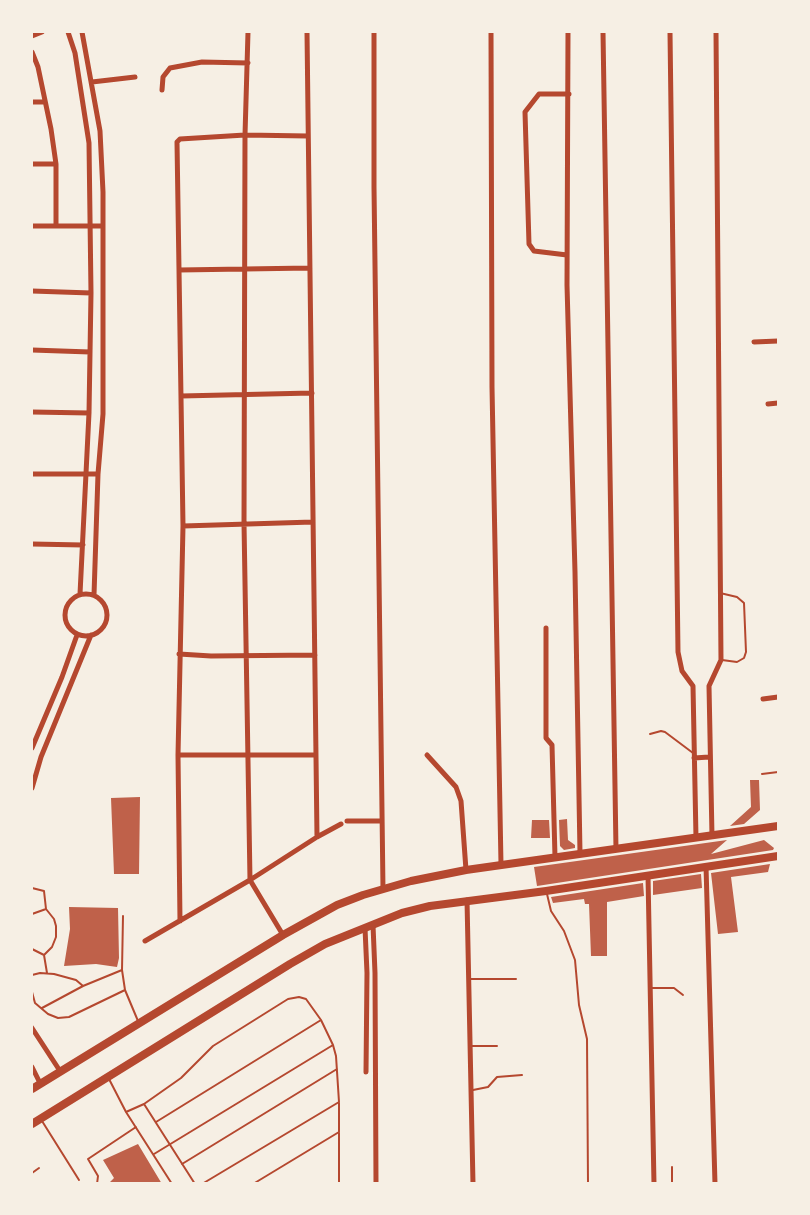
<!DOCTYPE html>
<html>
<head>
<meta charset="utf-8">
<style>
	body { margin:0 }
	#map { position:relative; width:810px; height:1215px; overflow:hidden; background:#f6efe4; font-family:"Open Sans",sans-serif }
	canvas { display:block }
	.frame { position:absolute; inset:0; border:33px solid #f6efe4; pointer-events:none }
</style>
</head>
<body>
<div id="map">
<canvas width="810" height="1215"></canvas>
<div class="frame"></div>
</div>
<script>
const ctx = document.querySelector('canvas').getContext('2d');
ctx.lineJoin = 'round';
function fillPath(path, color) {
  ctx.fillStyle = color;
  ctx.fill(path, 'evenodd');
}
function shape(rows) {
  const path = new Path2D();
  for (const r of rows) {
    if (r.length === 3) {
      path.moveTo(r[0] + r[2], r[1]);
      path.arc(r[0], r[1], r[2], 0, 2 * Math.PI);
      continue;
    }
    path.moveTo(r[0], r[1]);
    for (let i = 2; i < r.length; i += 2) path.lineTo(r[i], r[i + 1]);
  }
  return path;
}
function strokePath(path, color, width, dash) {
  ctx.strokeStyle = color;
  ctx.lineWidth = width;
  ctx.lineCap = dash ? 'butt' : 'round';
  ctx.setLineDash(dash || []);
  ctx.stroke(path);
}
fillPath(shape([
	[750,780,759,780,760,810,744,824,730,826,751,807],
	[140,797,139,874,114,874,111,798],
	[567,819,568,840,575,845,575,848,564,850,560,846,559,820],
	[532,820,549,820,550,838,531,838],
	[727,840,711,854,764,840,774,848,773,850,537,886,534,867],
	[770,864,768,872,731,877,738,932,718,934,711,873],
	[701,874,702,888,653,895,653,881],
	[643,883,644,896,607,902,607,956,591,956,589,904,585,904,584,899,553,903,551,897],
	[69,907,118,908,119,958,117,967,96,964,64,966,70,929],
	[138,1144,162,1184,108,1184,114,1178,103,1160]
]), '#bf614a');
strokePath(shape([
	[720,593,737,597,744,603,746,652,744,658,737,662,722,660],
	[650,734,661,731,665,732,693,753],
	[762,774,778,772],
	[32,888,44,891,46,909,54,919,56,926,56,937,52,947,44,955,47,973],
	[547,894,551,911,564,931,575,960,579,1005,587,1039,588,1184],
	[32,914,46,909],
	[32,949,44,955],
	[122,970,123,916],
	[32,975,40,973,54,974,76,980,83,986,122,970,125,990,138,1021],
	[471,979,516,979],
	[651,988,674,988,683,995],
	[32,992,35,1003,48,1014,58,1018,69,1017,125,990],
	[42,1008,83,986],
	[472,1046,497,1046],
	[109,1079,126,1112,172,1184],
	[473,1090,488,1087,497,1077,522,1075],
	[144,1104,195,1184],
	[126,1112,144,1104,181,1078,213,1046,288,999,299,997,306,999,321,1020,333,1045,336,1056,339,1102,339,1184],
	[42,1121,79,1180],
	[156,1122,321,1020],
	[154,1154,333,1045],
	[182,1164,337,1069],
	[672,1167,672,1184],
	[32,1173,39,1168],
	[97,1184,98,1176,88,1159,136,1127],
	[202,1184,339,1102],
	[253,1184,339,1132]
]), '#b5482f', 2);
strokePath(shape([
	[68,32,75,53,89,143,91,293,89,413,80,594],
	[82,32,100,131,103,192,103,414,98,474,94,595],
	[248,32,245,135,244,523,250,880,283,935],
	[307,32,317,837],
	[374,32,374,187,383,888],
	[491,32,492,387,501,864],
	[568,32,567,285,575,572,580,853],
	[603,32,616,849],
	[670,32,678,652,682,671,693,686,696,838],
	[32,36,42,32],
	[32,52,38,67,51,129,56,164,56,226],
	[92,82,135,77],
	[162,90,163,77,170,68,202,62,248,63],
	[32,102,45,102],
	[32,164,56,164],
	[32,226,102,226],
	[567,255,534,251,529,244,525,112,539,94,569,94],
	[179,270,310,268],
	[32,291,91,293],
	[754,342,778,341],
	[32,350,90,352],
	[181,396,312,393],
	[768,404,778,403],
	[32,412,89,413],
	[32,474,98,474],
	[183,526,313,522],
	[32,544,83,545],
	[86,615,21],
	[546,628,546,738,552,745,555,857],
	[179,654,211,656,315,655],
	[763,699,778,697],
	[32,748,62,677,77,635],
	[178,755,315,755],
	[427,755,456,787,461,801,466,870],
	[694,758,709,757],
	[32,788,41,757,91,635],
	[347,821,381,821],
	[712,836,709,686,721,660,716,32],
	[706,866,715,1184],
	[648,876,654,1184],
	[467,900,473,1184],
	[180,921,178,755,183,526,177,142,180,139,245,135,308,136],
	[373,925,375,973,376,1184],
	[365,928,367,973,366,1072],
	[145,941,250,880,317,837,341,824],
	[32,1028,60,1071],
	[32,1067,40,1083]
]), '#b5482f', 5);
strokePath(shape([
	[32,1089,283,935,337,905,363,895,411,881,466,870,778,826],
	[32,1124,290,964,325,944,402,913,430,906,546,891,778,856]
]), '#b5482f', 8);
</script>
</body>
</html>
